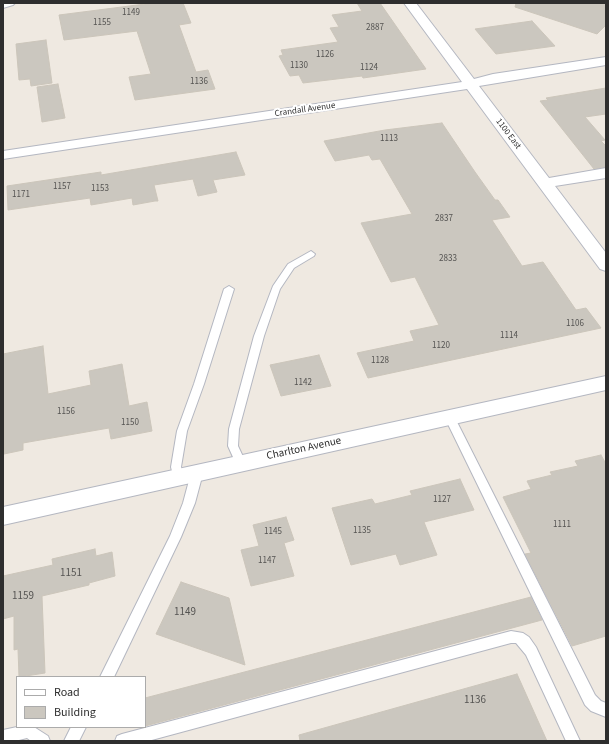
<!DOCTYPE html>
<html>
<head>
<meta charset="utf-8">
<style>
	body { margin:0 }
	#map { position:relative; width:609px; height:744px; overflow:hidden; background:#efe9e1; font-family:"Source Sans 3",sans-serif }
	canvas { display:block }
	.frame { position:absolute; inset:0; border:4px solid #2e2e2e; pointer-events:none }
	.legend { position:absolute; left:16px; top:676px; width:130px; height:52px; box-sizing:border-box; background:#fff; border:1px solid #ababab; margin:0; padding:5px 7px; list-style:none; font-size:12px; color:#2e2e2e }
	.legend li { display:flex; align-items:center; gap:8px; height:20px }
	.legend b { width:20px; border:1px solid #ababab }
</style>
</head>
<body>
<div id="map">
<canvas width="609" height="744"></canvas>
<div class="frame"></div>
<ul class="legend">
<li><b style="height:5px;background:#fff"></b>Road</li>
<li><b style="height:11px;background:#cbc7bf"></b>Building</li>
</ul>
</div>
<script>
const ctx = document.querySelector('canvas').getContext('2d');
ctx.lineJoin = 'round';
function fillPath(path, color) {
  ctx.fillStyle = color;
  ctx.fill(path, 'evenodd');
}
function shape(rows) {
  const path = new Path2D();
  for (const r of rows) {
    path.moveTo(r[0], r[1]);
    for (let i = 2; i < r.length; i += 2) path.lineTo(r[i], r[i + 1]);
  }
  return path;
}
function strokePath(path, color, width, dash) {
  ctx.strokeStyle = color;
  ctx.lineWidth = width;
  ctx.lineCap = dash ? 'butt' : 'round';
  ctx.setLineDash(dash || []);
  ctx.stroke(path);
}
function write(font, color, halo, rows, align = 'center') {
  ctx.font = font + ' "Source Sans 3",sans-serif';
  ctx.lineWidth = 4;
  ctx.setLineDash([]);
  ctx.textBaseline = 'middle';
  ctx.strokeStyle = halo;
  ctx.fillStyle = color;
  for (const [text, x, y, turn = 0] of rows) {
    ctx.save();
    ctx.translate(x, y);
    ctx.rotate((+turn || 0) * Math.PI / 180);
    ctx.textAlign = isNaN(turn) ? turn : align;
    if (halo) ctx.strokeText(text, 0, 0);
    ctx.fillText(text, 0, 0);
    ctx.restore();
  }
}
const building = shape([
	[153,3,183,3,191,23,179,25,196,72,208,70,215,89,135,100,129,77,151,74,137,31,64,40,59,15,153,3],
	[357,3,380,3,426,69,363,78,362,76,303,83,299,75,290,76,279,56,283,55,281,50,338,42,330,28,339,27,332,15,362,11,357,3],
	[516,3,606,3,606,25,597,34,515,7,516,3],
	[532,21,555,46,496,54,475,29,532,21],
	[46,40,52,83,31,86,30,79,19,80,16,44,46,40],
	[58,84,65,118,42,122,37,87,58,84],
	[606,88,606,114,585,117,605,140,601,141,606,146,606,167,594,169,540,101,548,100,546,98,606,88],
	[442,123,475,172,495,200,498,200,510,217,492,220,522,266,543,262,576,310,586,308,601,328,368,378,357,353,414,341,410,331,439,325,415,277,391,282,361,223,412,214,380,159,372,160,369,155,335,161,324,141,385,130,442,123],
	[236,152,245,175,213,180,217,192,198,196,193,179,154,185,158,201,155,201,133,205,132,198,91,205,90,198,8,210,7,186,101,172,101,175,236,152],
	[43,346,48,394,91,385,89,371,122,364,129,406,147,402,152,431,111,439,109,428,23,443,23,450,4,454,3,354,43,346],
	[319,355,331,386,281,396,270,365,319,355],
	[601,455,606,464,606,636,572,646,525,554,531,553,503,497,531,489,527,481,552,475,550,472,578,466,575,461,601,455],
	[460,479,474,510,424,522,437,555,400,565,396,554,351,565,332,508,372,499,375,504,412,495,410,491,460,479],
	[286,517,294,540,284,543,294,576,251,586,241,550,259,546,253,525,286,517],
	[95,549,96,556,112,552,115,576,89,583,89,585,42,596,45,673,19,677,18,649,14,650,14,616,3,619,3,576,53,565,52,559,95,549],
	[181,582,229,598,245,665,156,634,181,582],
	[531,597,542,620,145,726,145,698,531,597],
	[517,674,547,741,300,741,299,735,517,674]
]);
fillPath(building, '#cbc7bf');
strokePath(building, '#cbc5ba', 1);
const service = shape([
	[311,251,315,254,314,256,294,268,280,289,264,336,239,429,238,446,246,463,245,466,241,468,237,466,228,446,229,429,254,336,273,286,288,264,311,251],
	[229,286,234,289,204,384,187,431,181,467,184,477,182,480,178,482,174,480,171,467,177,431,194,384,224,289,229,286],
	[450,414,454,415,455,418,595,695,601,701,606,703,606,717,591,711,585,705,445,418,446,415,450,414],
	[197,468,201,470,203,473,195,503,181,537,114,677,100,677,170,536,183,503,191,473,193,470,197,468],
	[511,631,523,633,529,637,536,647,580,741,566,741,526,655,516,643,511,643,148,741,115,741,117,736,122,734,511,631],
	[17,727,34,727,48,736,50,741,31,741,27,738,15,741,3,741,3,730,17,727],
	[71,727,86,727,79,741,64,741,71,727]
]);
const minor = shape([
	[3,3,15,3,13,5,3,8,3,3],
	[404,3,416,3,474,79,493,74,606,57,606,65,479,86,549,178,606,168,606,178,555,186,606,253,606,271,600,269,467,89,3,159,3,151,462,82,404,3],
	[606,376,606,390,3,525,3,507,606,376]
]);
strokePath(service, '#b4b7c1', 2);
strokePath(minor, '#b4b7c1', 2);
fillPath(service, '#fff');
fillPath(minor, '#fff');
write('9px', '#555452', null, [
	["1149",131,13],
	["1155",102,23],
	["2887",375,28],
	["1126",325,55],
	["1130",299,66],
	["1124",369,68],
	["1136",199,82],
	["1113",389,139],
	["1157",62,187],
	["1153",100,189],
	["1171",21,195],
	["2837",444,219],
	["2833",448,259],
	["1106",575,324],
	["1114",509,336],
	["1120",441,346],
	["1128",380,361],
	["1142",303,383],
	["1156",66,412],
	["1150",130,423],
	["1127",442,500],
	["1111",562,525],
	["1135",362,531],
	["1145",273,532],
	["1147",267,561]
]);
write('9px', '#2e2e2e', '#fff', [
	["Crandall Avenue",305,110,-8],
	["1100 East",508,134,53]
]);
write('11px', '#2e2e2e', '#fff', [
	["Charlton Avenue",304,449,-12]
]);
write('11px', '#555452', null, [
	["1151",71,574],
	["1159",23,597],
	["1149",185,613],
	["1136",475,701]
]);
</script>
</body>
</html>
